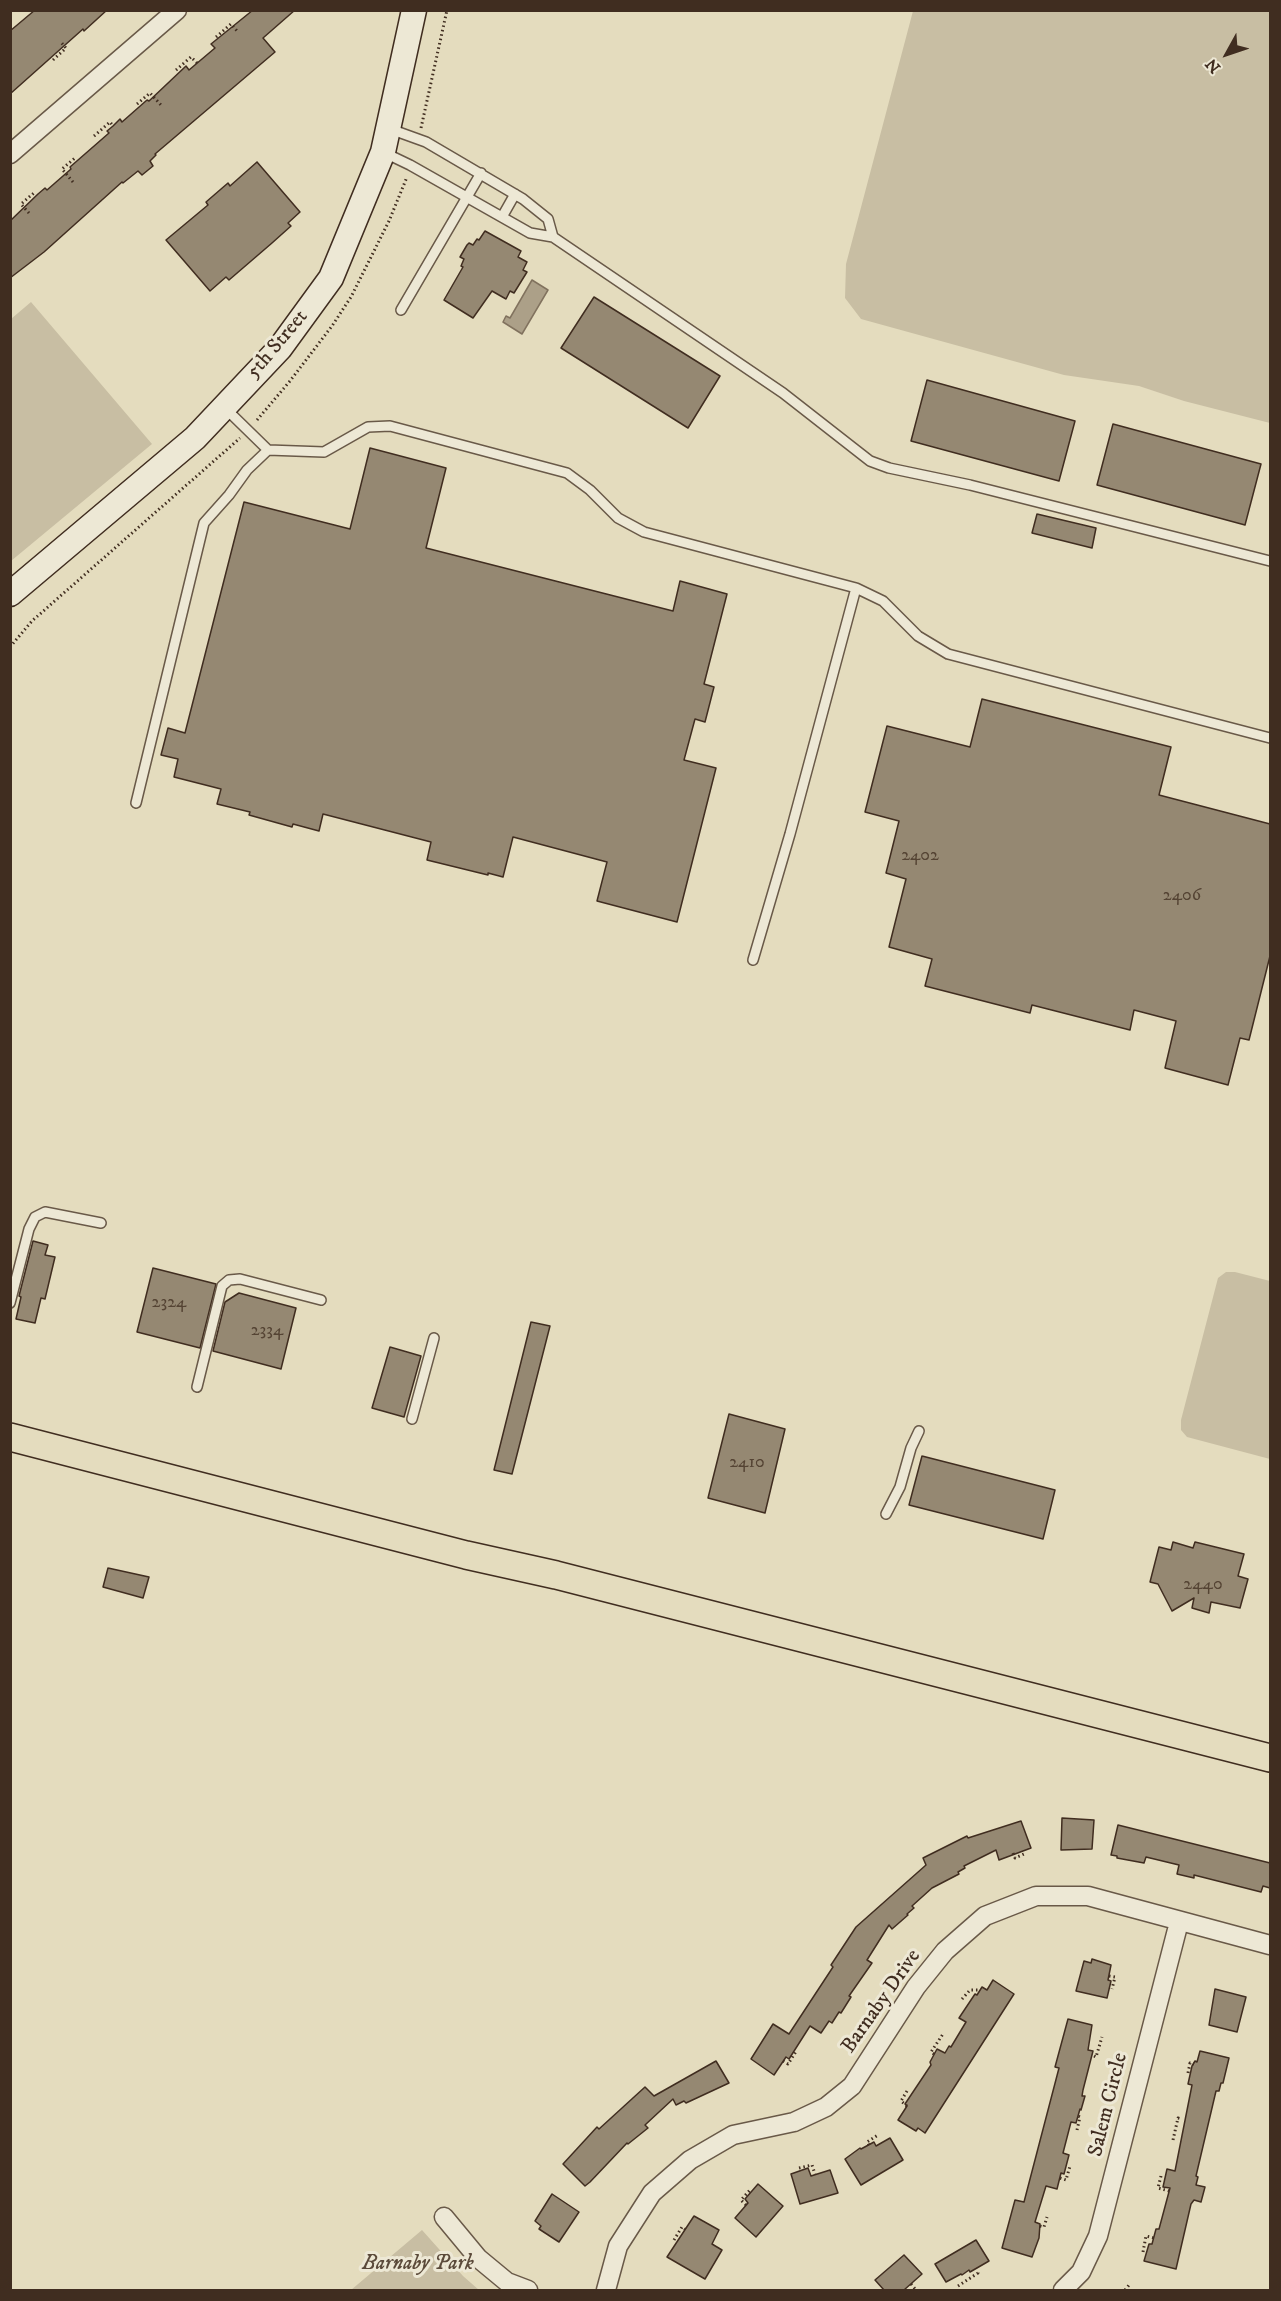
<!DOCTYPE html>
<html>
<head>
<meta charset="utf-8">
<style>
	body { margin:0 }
	#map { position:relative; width:1281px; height:2301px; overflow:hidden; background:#e4dcbe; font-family:"IM FELL DW Pica",serif }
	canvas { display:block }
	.frame { position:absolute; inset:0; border:12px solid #402d20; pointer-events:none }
	.north { position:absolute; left:1197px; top:24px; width:60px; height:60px; -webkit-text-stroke:4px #ede8d5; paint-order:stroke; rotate:230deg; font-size:16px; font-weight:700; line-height:24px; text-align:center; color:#402d20 }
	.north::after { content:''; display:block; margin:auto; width:21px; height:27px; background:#402d20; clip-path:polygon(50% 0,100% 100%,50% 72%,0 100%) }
</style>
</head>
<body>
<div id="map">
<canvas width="1281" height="2301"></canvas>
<div class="frame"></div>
<div class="north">N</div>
</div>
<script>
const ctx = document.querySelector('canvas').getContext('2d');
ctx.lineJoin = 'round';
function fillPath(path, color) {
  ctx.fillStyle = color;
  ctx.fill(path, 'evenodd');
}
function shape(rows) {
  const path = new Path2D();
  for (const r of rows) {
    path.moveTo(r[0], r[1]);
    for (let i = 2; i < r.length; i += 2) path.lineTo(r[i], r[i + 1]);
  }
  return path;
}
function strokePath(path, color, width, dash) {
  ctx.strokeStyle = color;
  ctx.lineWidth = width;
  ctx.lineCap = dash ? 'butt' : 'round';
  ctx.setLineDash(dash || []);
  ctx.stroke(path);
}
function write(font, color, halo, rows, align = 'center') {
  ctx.font = font + ' "IM FELL DW Pica",serif';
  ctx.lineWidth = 6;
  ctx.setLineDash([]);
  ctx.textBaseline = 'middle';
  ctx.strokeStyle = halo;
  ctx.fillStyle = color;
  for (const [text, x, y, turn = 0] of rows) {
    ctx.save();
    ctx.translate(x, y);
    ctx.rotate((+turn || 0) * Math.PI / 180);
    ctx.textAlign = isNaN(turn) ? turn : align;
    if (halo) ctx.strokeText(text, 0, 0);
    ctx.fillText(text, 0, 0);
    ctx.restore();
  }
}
fillPath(shape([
	[913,11,1270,11,1270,423,1184,401,1139,386,1064,375,861,319,845,298,846,264],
	[31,302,152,444,11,561,11,319],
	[1226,1272,1235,1272,1270,1281,1270,1459,1187,1437,1181,1430,1181,1420,1218,1278],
	[422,2230,463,2276,479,2290,351,2290]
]), '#c8bea3');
const water = shape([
	[532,280,548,290,522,334,503,322,506,316,510,318,532,280]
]);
fillPath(water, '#aca088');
strokePath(water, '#81725e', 1.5);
const building = shape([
	[35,10,107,10,84,31,83,29,10,94,10,31,35,10],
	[253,10,295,10,263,38,275,52,155,154,156,155,150,161,153,166,142,175,138,171,123,183,122,182,44,252,10,278,10,221,38,194,45,188,47,190,71,169,70,167,109,133,107,131,113,126,120,119,122,122,147,100,149,101,186,66,189,70,215,48,211,44,253,10],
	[257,162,300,212,288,223,291,226,272,243,229,280,226,277,210,291,166,240,208,205,206,202,228,183,230,186,257,162],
	[485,231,521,251,518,257,527,262,523,270,527,272,514,293,510,291,506,299,492,291,473,318,444,300,463,267,461,266,464,259,460,257,467,245,469,243,473,245,477,239,479,240,485,231],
	[594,297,720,376,688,428,561,348,594,297],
	[927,380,1075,421,1059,481,911,441,927,380],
	[1113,424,1261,464,1245,525,1097,485,1113,424],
	[370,448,446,468,426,548,673,611,680,581,727,594,704,684,714,687,705,722,695,719,684,760,716,768,677,922,597,901,607,862,513,837,503,877,488,873,488,875,427,860,431,842,323,814,319,831,293,824,292,827,249,815,250,812,217,804,221,789,174,777,178,759,161,755,168,728,185,733,244,502,350,529,370,448],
	[1037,514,1096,528,1092,548,1032,533,1037,514],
	[982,699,1171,747,1159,795,1270,824,1270,956,1249,1040,1240,1038,1228,1085,1165,1068,1176,1021,1134,1010,1130,1030,1032,1005,1030,1013,925,986,932,959,889,947,906,879,886,873,899,821,865,812,887,726,970,747,982,699],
	[33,1241,48,1245,45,1255,55,1257,45,1299,41,1298,35,1323,16,1319,21,1297,19,1296,33,1241],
	[153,1268,216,1284,200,1348,137,1332,153,1268],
	[239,1293,296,1308,281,1369,213,1351,225,1302,239,1293],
	[531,1322,550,1326,512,1474,494,1470,531,1322],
	[390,1347,421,1356,404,1417,372,1408,390,1347],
	[729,1414,785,1429,765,1513,708,1498,729,1414],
	[922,1456,1055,1490,1043,1539,909,1505,922,1456],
	[1173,1542,1193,1548,1195,1542,1244,1554,1238,1576,1248,1579,1240,1608,1211,1602,1209,1613,1192,1608,1194,1598,1172,1611,1158,1584,1150,1582,1159,1547,1171,1550,1173,1542],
	[108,1568,149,1577,143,1598,103,1587,108,1568],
	[1062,1818,1094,1820,1092,1849,1061,1850,1062,1818],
	[1021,1821,1031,1848,999,1860,996,1850,964,1866,965,1868,958,1872,959,1874,932,1888,912,1906,914,1908,907,1914,908,1915,892,1929,889,1925,867,1960,872,1963,849,1996,851,1997,841,2013,839,2012,832,2023,829,2021,821,2033,810,2026,789,2059,786,2057,774,2075,751,2059,773,2024,789,2034,833,1967,831,1965,856,1927,926,1865,923,1858,967,1836,968,1838,1021,1821],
	[1118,1825,1270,1863,1270,1888,1263,1886,1261,1892,1194,1875,1194,1878,1177,1874,1179,1865,1146,1857,1144,1863,1117,1858,1117,1856,1111,1855,1118,1825],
	[1092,1959,1111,1965,1108,1980,1111,1981,1107,1998,1076,1991,1084,1961,1091,1963,1092,1959],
	[993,1980,1014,1994,925,2133,918,2128,916,2131,898,2120,907,2106,905,2104,931,2065,930,2062,937,2049,945,2053,949,2046,951,2047,966,2022,959,2018,975,1994,977,1995,982,1987,987,1990,993,1980],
	[1215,1989,1246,1997,1237,2032,1209,2025,1215,1989],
	[1068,2019,1092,2025,1088,2050,1093,2051,1083,2090,1082,2096,1085,2096,1081,2110,1080,2109,1076,2123,1071,2122,1063,2153,1069,2155,1064,2174,1061,2173,1057,2189,1046,2186,1035,2222,1040,2224,1039,2238,1032,2257,1002,2248,1015,2200,1024,2202,1059,2068,1055,2067,1068,2019],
	[1200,2051,1229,2058,1223,2083,1221,2083,1219,2091,1216,2091,1196,2176,1198,2177,1196,2185,1205,2187,1201,2202,1194,2200,1191,2204,1176,2269,1144,2261,1149,2244,1152,2244,1156,2229,1159,2229,1170,2188,1163,2187,1167,2169,1175,2171,1192,2085,1188,2084,1192,2066,1195,2061,1197,2062,1200,2051],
	[716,2061,729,2083,686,2103,684,2101,676,2105,673,2099,645,2125,648,2128,628,2144,627,2143,590,2182,585,2186,563,2164,597,2127,599,2129,645,2087,654,2096,716,2061],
	[890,2138,903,2160,861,2185,845,2159,860,2148,861,2149,874,2142,876,2146,890,2138],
	[808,2168,811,2176,830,2170,838,2193,800,2204,791,2174,808,2168],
	[758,2184,783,2206,756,2237,735,2218,748,2203,745,2199,758,2184],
	[552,2194,579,2212,559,2242,539,2229,541,2226,535,2221,552,2194],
	[694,2216,719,2230,712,2244,722,2250,705,2279,667,2257,694,2216],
	[976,2240,989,2261,970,2272,969,2270,962,2275,961,2274,946,2282,935,2264,976,2240],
	[904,2255,922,2274,904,2290,884,2290,875,2280,904,2255]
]);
fillPath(building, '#958872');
strokePath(building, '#402d20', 1.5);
const lane = shape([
	[390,129,426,142,523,199,548,219,553,237],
	[385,153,410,165,530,233,553,237,783,393,870,461,889,468,970,485,1270,561],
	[502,217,515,194],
	[401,310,481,173],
	[268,450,324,452,368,427,390,426,567,473,590,490,618,518,644,532,856,588,883,601,918,636,948,654,1270,738],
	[136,803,204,523,229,495,247,470,268,450,225,408],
	[753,960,790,834,856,588],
	[10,1303,29,1229,35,1217,45,1212,101,1223],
	[197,1387,222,1286,229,1280,240,1279,321,1300],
	[412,1419,434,1338],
	[886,1514,900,1487,911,1448,919,1431]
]);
const street = shape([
	[10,154,177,10],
	[444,2217,478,2258,507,2282,528,2290],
	[606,2290,618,2246,652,2193,690,2160,733,2135,794,2122,826,2107,852,2086,916,1987,945,1951,985,1916,1036,1896,1088,1896,1270,1945],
	[1063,2290,1081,2272,1098,2236,1179,1922]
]);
const secondary = shape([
	[10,594,195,438,280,348,331,278,383,152,414,10]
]);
const primary = shape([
	[10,1437,466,1555,556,1575,1270,1758]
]);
strokePath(lane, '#695948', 12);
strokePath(street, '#695948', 21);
strokePath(secondary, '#402d20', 27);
strokePath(primary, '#402d20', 30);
strokePath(shape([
	[216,37,231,24,238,32],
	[53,60,66,48,60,41],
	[176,70,191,57,197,63],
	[137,104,150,93,161,105],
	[421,128,447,10],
	[94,136,110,122,113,126],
	[73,182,62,169,75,158],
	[29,213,21,204,35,192],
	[257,420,290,381,332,326,351,297,389,221,407,177],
	[10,647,32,621,240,438],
	[1013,1853,1015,1858,1024,1854],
	[1109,1976,1115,1977,1112,1989],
	[962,1999,970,1990,980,1990],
	[934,2054,931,2052,943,2034],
	[1094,2056,1096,2057,1102,2037],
	[783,2061,788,2064,797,2050],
	[1188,2073,1190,2063,1194,2064],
	[907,2091,901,2101,908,2107],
	[1077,2130,1080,2117,1078,2116],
	[1173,2140,1178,2118,1182,2119],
	[869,2145,867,2142,878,2135],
	[799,2168,812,2165,815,2174],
	[1161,2176,1158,2188,1169,2191],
	[1060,2178,1066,2180,1070,2166],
	[746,2205,741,2200,750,2190],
	[1040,2226,1044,2227,1047,2217],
	[674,2240,682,2227,686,2230],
	[1143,2252,1146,2236,1154,2238],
	[911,2284,916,2290],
	[958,2286,978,2273,977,2271],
	[1125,2290,1129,2285]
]), '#402d20', 3, [1.5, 3]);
strokePath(lane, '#ede8d5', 9);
strokePath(street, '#ede8d5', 18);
strokePath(secondary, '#ede8d5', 24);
strokePath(primary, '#e4dcbe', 27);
write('18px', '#554434', null, [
	["2402",920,856],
	["2406",1182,896],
	["2324",169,1303],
	["2334",267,1331],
	["2410",747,1463],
	["2440",1203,1585]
]);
write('21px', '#402d20', '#ede8d5', [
	["5th Street",278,345,-50],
	["Barnaby Drive",882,2002,-55],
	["Salem Circle",1109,2105,-76]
]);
write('italic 21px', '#5b4a3a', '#ede8d5', [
	["Barnaby Park",418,2265]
]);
</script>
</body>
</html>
